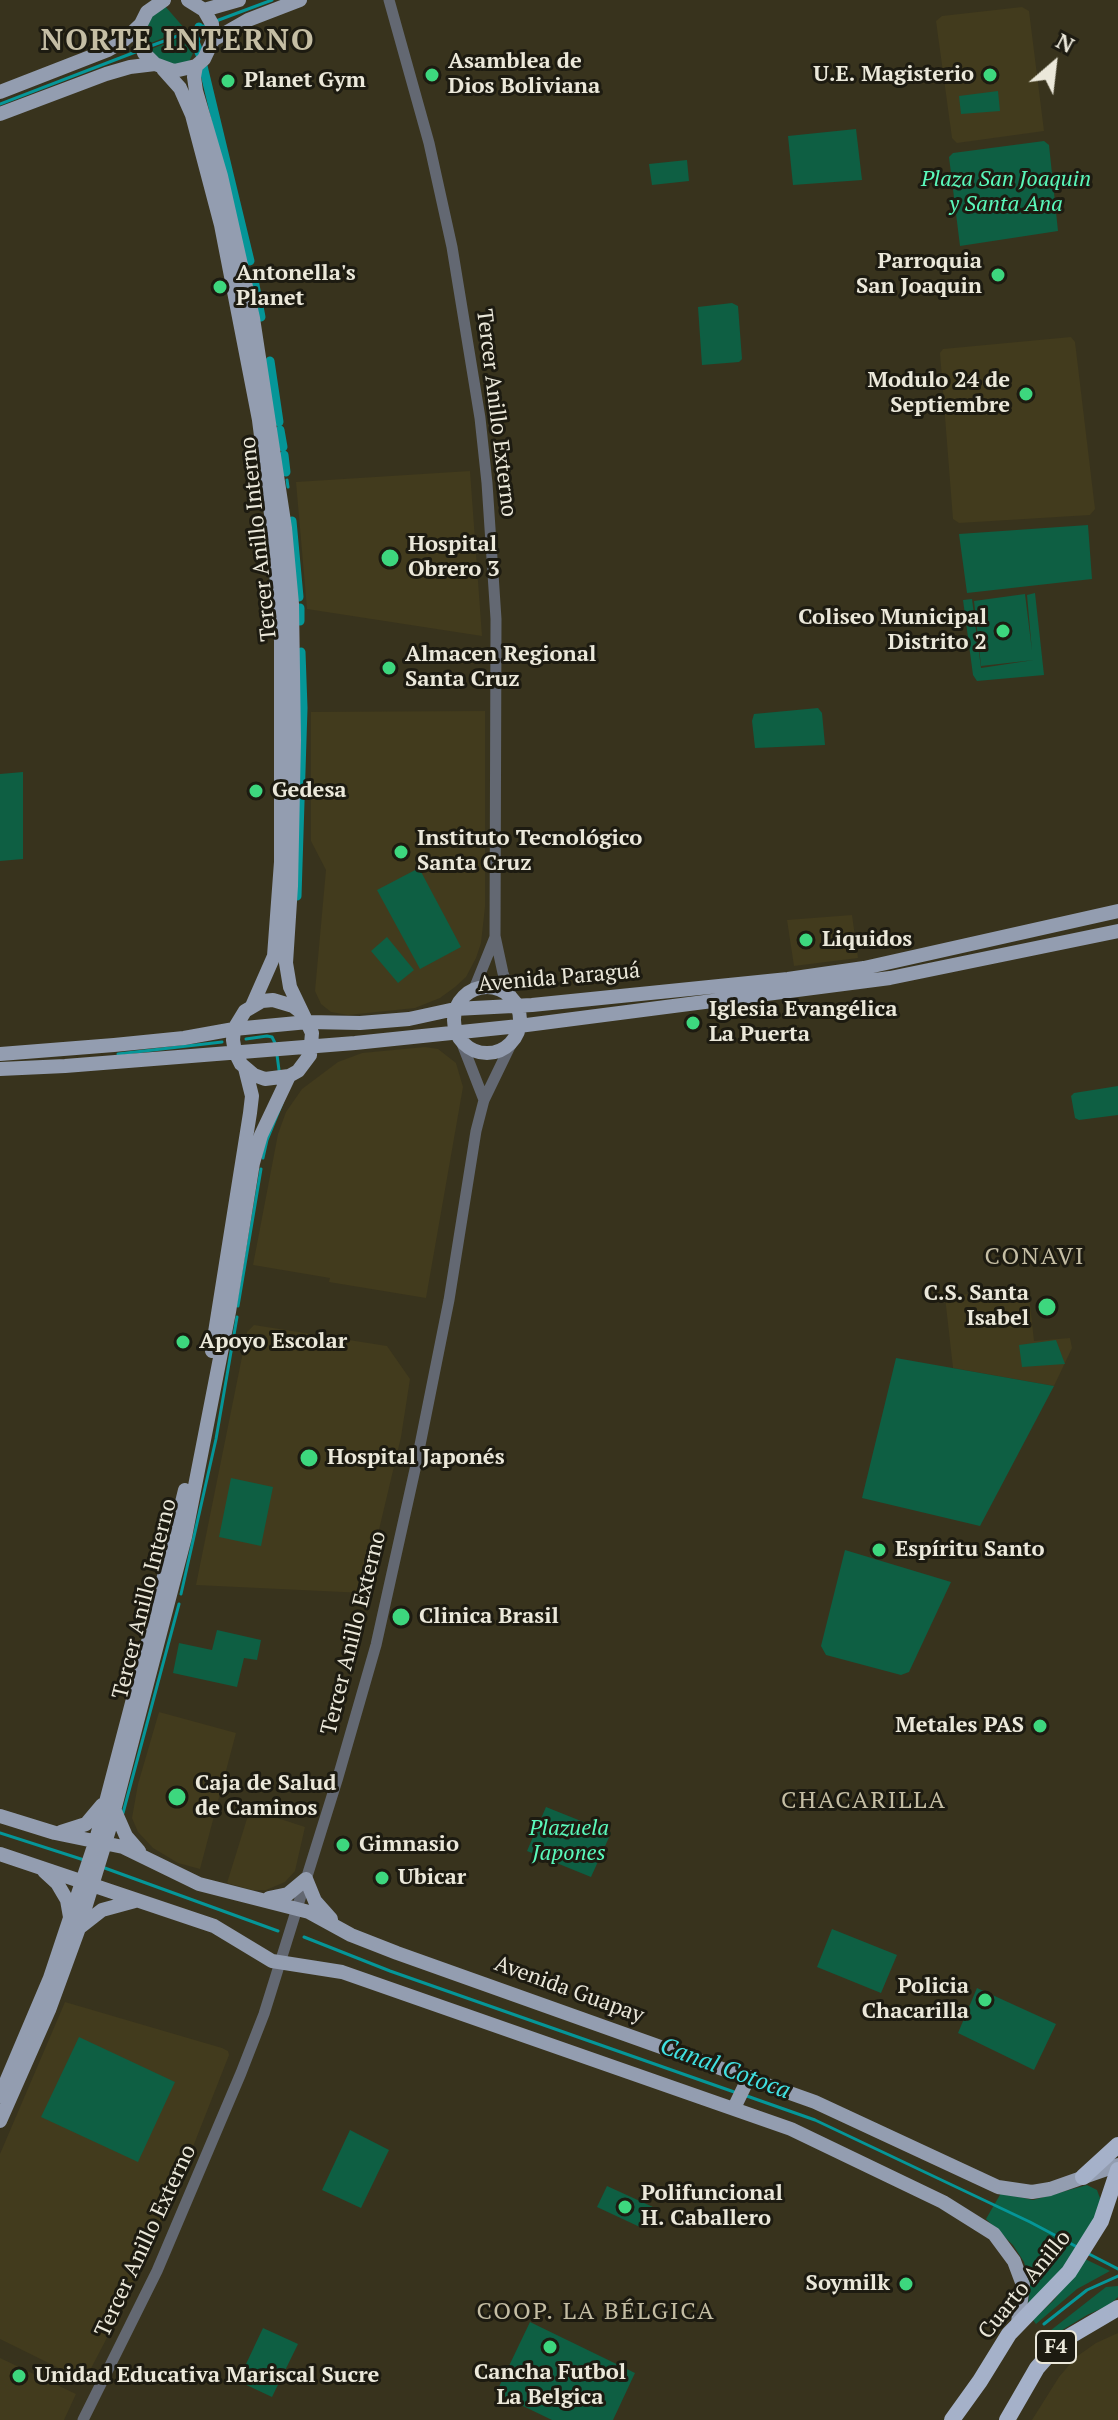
<!DOCTYPE html>
<html>
<head>
<meta charset="utf-8">
<style>
	body { margin:0 }
	#map { position:relative; width:1118px; height:2420px; overflow:hidden; background:#38331d; font-family:"PT Serif",serif }
	canvas { display:block }
	.north { position:absolute; left:1014px; top:24px; width:80px; height:80px; -webkit-text-stroke:6px #1d1b11; paint-order:stroke; rotate:28deg; font-size:22px; font-weight:700; line-height:32px; text-align:center; color:#ebe8da }
	.north::after { content:''; display:block; margin:auto; width:28px; height:36px; background:#ebe8da; clip-path:polygon(50% 0,100% 100%,50% 72%,0 100%) }
</style>
</head>
<body>
<div id="map">
<canvas width="1118" height="2420"></canvas>
<div class="north">N</div>
</div>
<script>
const ctx = document.querySelector('canvas').getContext('2d');
ctx.lineJoin = 'round';
function fillPath(path, color) {
  ctx.fillStyle = color;
  ctx.fill(path, 'evenodd');
}
function shape(rows) {
  const path = new Path2D();
  for (const r of rows) {
    if (r.length === 3) {
      path.moveTo(r[0] + r[2], r[1]);
      path.arc(r[0], r[1], r[2], 0, 2 * Math.PI);
      continue;
    }
    path.moveTo(r[0], r[1]);
    for (let i = 2; i < r.length; i += 2) path.lineTo(r[i], r[i + 1]);
  }
  return path;
}
function strokePath(path, color, width, dash) {
  ctx.strokeStyle = color;
  ctx.lineWidth = width;
  ctx.lineCap = dash ? 'butt' : 'round';
  ctx.setLineDash(dash || []);
  ctx.stroke(path);
}
function write(font, color, halo, rows, align = 'center') {
  ctx.font = font + ' "PT Serif",serif';
  ctx.lineWidth = 6;
  ctx.setLineDash([]);
  ctx.textBaseline = 'middle';
  ctx.strokeStyle = halo;
  ctx.fillStyle = color;
  for (const [text, x, y, turn = 0] of rows) {
    ctx.save();
    ctx.translate(x, y);
    ctx.rotate((+turn || 0) * Math.PI / 180);
    ctx.textAlign = isNaN(turn) ? turn : align;
    if (halo) ctx.strokeText(text, 0, 0);
    ctx.fillText(text, 0, 0);
    ctx.restore();
  }
}
fillPath(shape([
	[1022,7,1029,11,1044,131,957,143,952,138,936,21,942,16],
	[1071,337,1075,342,1095,509,1090,515,959,523,953,519,940,353,943,349],
	[470,471,482,636,307,609,296,482],
	[485,711,485,907,481,943,476,958,466,977,455,987,440,998,415,1008,348,1015,331,1012,321,1004,315,991,326,870,311,841,311,712],
	[852,915,858,958,794,966,787,920],
	[425,1047,438,1049,456,1063,463,1087,426,1298,329,1282,330,1278,253,1265,278,1134,286,1112,302,1089,338,1062,362,1053],
	[1028,1286,1034,1341,1070,1338,1072,1348,1054,1386,953,1368,945,1297],
	[254,1325,387,1346,410,1379,401,1437,364,1593,196,1585,247,1332],
	[159,1712,236,1733,200,1869,178,1863,153,1848,138,1832,132,1818,138,1784],
	[250,1809,305,1827,295,1871,285,1882,266,1890,252,1890,227,1883],
	[65,2002,222,2048,228,2051,229,2055,174,2195,110,2332,87,2376,83,2380,0,2339,0,2154],
	[1118,2333,1118,2420,1032,2420,1059,2377,1076,2357,1096,2343],
	[0,2358,76,2394,64,2420,0,2420]
]), '#423b1d');
fillPath(shape([
	[165,6,185,29,146,45,145,37,149,19],
	[196,31,192,38,194,51,188,64,166,66,149,50],
	[998,91,1000,111,961,114,959,96],
	[856,129,862,180,793,185,788,136],
	[1044,141,1049,145,1058,231,960,246,949,157,953,153],
	[687,160,689,181,652,185,649,164],
	[732,303,738,306,742,359,739,362,702,365,698,307],
	[1088,525,1092,579,967,593,959,534],
	[1035,593,1044,675,977,681,973,675,963,600,972,599,981,668,1034,660,981,666,974,601,1025,594,1032,651,1027,595],
	[818,708,822,713,825,745,755,748,752,721,754,714],
	[23,772,23,859,0,861,0,774],
	[419,868,461,947,420,969,377,890],
	[387,937,414,970,398,983,371,951],
	[1118,1086,1118,1115,1079,1120,1075,1118,1071,1096,1074,1093],
	[1056,1340,1065,1364,1022,1367,1019,1345],
	[896,1358,1054,1386,980,1526,862,1498],
	[231,1478,273,1487,261,1546,219,1537],
	[845,1550,951,1582,909,1672,901,1675,826,1655,821,1646],
	[217,1630,261,1640,257,1660,244,1658,237,1687,173,1673,179,1643,212,1650],
	[546,1807,611,1833,591,1877,527,1851],
	[832,1929,897,1955,881,1993,817,1967],
	[977,1988,1056,2024,1034,2070,958,2033],
	[79,2037,175,2082,138,2162,41,2117],
	[350,2130,389,2150,361,2208,322,2190],
	[1087,2185,1097,2190,1101,2201,1100,2210,1064,2268,1028,2306,1030,2284,1024,2262,1013,2245,986,2219,1001,2193,1033,2200],
	[607,2186,653,2207,642,2228,597,2207],
	[1085,2259,1110,2271,1077,2289,1036,2324,1033,2320,1054,2300],
	[1118,2286,1118,2297,1109,2305,1087,2315,1049,2338,1046,2334,1106,2287],
	[530,2322,635,2373,613,2420,552,2420,496,2393],
	[263,2328,298,2344,272,2397,238,2381]
]), '#0e5f43');
strokePath(shape([
	[216,21,272,0],
	[148,47,207,25],
	[0,104,138,51],
	[287,480,288,487],
	[246,1039,267,1036,272,1037,275,1043],
	[118,1054,222,1042],
	[277,1055,279,1070],
	[263,1158,267,1140,282,1103],
	[238,1306,261,1169],
	[181,1594,216,1439,237,1317],
	[123,1813,179,1604],
	[0,1833,84,1860],
	[102,1867,278,1931],
	[304,1937,390,1971,737,2093],
	[744,2095,815,2120,1030,2222,1079,2248],
	[1089,2254,1118,2269],
	[1044,2324,1087,2290,1118,2276]
]), '#059698', 3);
strokePath(shape([
	[199,27,195,42,201,57],
	[203,66,250,261],
	[253,274,261,317],
	[270,361,279,422],
	[280,430,283,447],
	[284,455,286,472],
	[292,521,299,597],
	[300,621,300,608],
	[297,896,303,708,301,652]
]), '#059698', 9);
strokePath(shape([
	[389,0,429,143,452,247,480,418,487,483,496,619,495,936,503,973,512,998],
	[474,989,495,937],
	[461,1041,484,1100],
	[83,2420,157,2271,241,2073,264,2014,338,1777,376,1645,416,1465,449,1300,476,1131,484,1100,514,1038]
]), '#636872', 11);
strokePath(shape([
	[164,0,147,12,141,24,139,39,144,53,155,64,174,71,196,66,204,59,213,40,212,24,204,10,188,0],
	[204,10,239,0],
	[213,40,248,20,300,0],
	[196,66,194,77,196,91,221,176,253,318,285,528,292,604,294,740,291,886,286,963,290,987,312,1033,310,1055,298,1071,289,1076,265,1079,254,1075,241,1064,235,1052,233,1040,234,1029,245,1011,262,1001,273,1000,293,1006,302,1013],
	[163,69,180,88,192,115,221,225,259,420,273,530,281,641,281,862,274,956,252,1006],
	[0,92,108,50,122,42,141,24],
	[0,114,106,74,130,67,155,64],
	[487,1020,33],
	[0,1054,114,1045,184,1038,234,1029,308,1022,360,1023,409,1019,455,1009,532,1005,788,979,864,968,1118,911],
	[0,1069,65,1066,355,1043,519,1026,890,978,1118,931],
	[212,1351,250,1113,252,1096,245,1068],
	[115,1811,126,1836,139,1851],
	[0,1816,55,1833,123,1847,199,1884,309,1912,351,1935,397,1953,815,2102,998,2187,1032,2192,1050,2189,1118,2165],
	[61,1832,86,1824,102,1805],
	[0,1854,214,1926,272,1961,342,1972,791,2129,943,2202,994,2234,1014,2261,1023,2285,1018,2323],
	[44,1871,57,1883,67,1900,70,1917],
	[269,1898,288,1894,306,1879,315,1901,331,1919],
	[79,1928,102,1910,135,1901],
	[0,2096,50,1978,96,1840,149,1638,185,1490],
	[734,2108,749,2077],
	[0,2121,49,2010,79,1928,109,1830,185,1537,229,1312,253,1163,261,1135,289,1076]
]), '#939db0', 14);
strokePath(shape([
	[1083,2177,1118,2145],
	[952,2420,980,2381,1009,2334,1069,2272,1101,2221,1118,2170],
	[1007,2420,1037,2368,1060,2342,1118,2308]
]), '#a5b1c9', 16);
for (const [x, y, r, color] of [
	[432,75,8,"#3dd77e"],
	[990,75,8,"#3dd77e"],
	[228,81,8,"#3dd77e"],
	[998,275,8,"#3dd77e"],
	[220,287,8,"#3dd77e"],
	[1026,394,8,"#3dd77e"],
	[390,558,10,"#3dd77e"],
	[1003,631,8,"#3dd77e"],
	[389,668,8,"#3dd77e"],
	[256,791,8,"#3dd77e"],
	[401,852,8,"#3dd77e"],
	[806,940,8,"#3dd77e"],
	[693,1023,8,"#3dd77e"],
	[1047,1307,10,"#3dd77e"],
	[183,1342,8,"#3dd77e"],
	[309,1458,10,"#3dd77e"],
	[879,1550,8,"#3dd77e"],
	[401,1617,10,"#3dd77e"],
	[1040,1726,8,"#3dd77e"],
	[177,1797,10,"#3dd77e"],
	[343,1845,8,"#3dd77e"],
	[382,1878,8,"#3dd77e"],
	[985,2000,8,"#3dd77e"],
	[625,2207,8,"#3dd77e"],
	[906,2284,8,"#3dd77e"],
	[550,2347,8,"#3dd77e"],
	[19,2376,8,"#3dd77e"]
]) {
  const dot = new Path2D();
  dot.arc(x, y, r, 0, 2 * Math.PI);
  ctx.fillStyle = color;
  ctx.fill(dot);
  strokePath(dot, '#1d1b11', 3);
}
for (const [x, y, w] of [
	[1056,2347,40]
]) {
  const box = new Path2D();
  box.roundRect(x - w / 2, y - 16, w, 32, 6);
  ctx.fillStyle = '#1d1b11';
  ctx.fill(box);
  strokePath(box, '#ebe8da', 2);
}
write('bold 20px', '#ebe8da', null, [
	["F4",1056,2347]
]);
write('bold 22px', '#ebe8da', '#1d1b11', [
	["Asamblea de",448,62],
	["Dios Boliviana",448,87],
	["U.E. Magisterio",974,75,"right"],
	["Planet Gym",244,81],
	["Parroquia",982,262,"right"],
	["San Joaquin",982,287,"right"],
	["Antonella's",236,274],
	["Planet",236,299],
	["Modulo 24 de",1010,381,"right"],
	["Septiembre",1010,406,"right"],
	["Hospital",408,545],
	["Obrero 3",408,570],
	["Coliseo Municipal",987,618,"right"],
	["Distrito 2",987,643,"right"],
	["Almacen Regional",405,655],
	["Santa Cruz",405,680],
	["Gedesa",272,791],
	["Instituto Tecnológico",417,839],
	["Santa Cruz",417,864],
	["Liquidos",822,940],
	["Iglesia Evangélica",709,1010],
	["La Puerta",709,1035],
	["C.S. Santa",1029,1294,"right"],
	["Isabel",1029,1319,"right"],
	["Apoyo Escolar",199,1342],
	["Hospital Japonés",327,1458],
	["Espíritu Santo",895,1550],
	["Clinica Brasil",419,1617],
	["Metales PAS",1024,1726,"right"],
	["Caja de Salud",195,1784],
	["de Caminos",195,1809],
	["Gimnasio",359,1845],
	["Ubicar",398,1878],
	["Policia",969,1987,"right"],
	["Chacarilla",969,2012,"right"],
	["Polifuncional",641,2194],
	["H. Caballero",641,2219],
	["Soymilk",890,2284,"right"],
	["Cancha Futbol",550,2373,"center"],
	["La Belgica",550,2398,"center"],
	["Unidad Educativa Mariscal Sucre",35,2376]
], 'left');
write('italic 22px', '#5af9bb', '#1d1b11', [
	["Plaza San Joaquin",1006,180],
	["y Santa Ana",1006,205],
	["Plazuela",569,1829],
	["Japones",569,1854]
]);
write('22px', '#ebe8da', '#1d1b11', [
	["Tercer Anillo Externo",496,413,83],
	["Tercer Anillo Interno",259,539,-96],
	["Avenida Paraguá",559,978,-5],
	["Tercer Anillo Interno",145,1599,-76],
	["Tercer Anillo Externo",354,1633,-76],
	["Avenida Guapay",569,1990,20],
	["Tercer Anillo Externo",146,2241,-65],
	["Cuarto Anillo",1025,2285,-51]
]);
ctx.letterSpacing = '2px';
write('24px', '#c5bea4', '#1d1b11', [
	["CONAVI",1035,1257],
	["CHACARILLA",864,1801],
	["COOP. LA BÉLGICA",596,2312]
]);
ctx.letterSpacing = '0px';
write('italic 24px', '#40e0e2', '#1d1b11', [
	["Canal Cotoca",725,2069,20]
]);
ctx.letterSpacing = '2px';
write('bold 30px', '#c5bea4', '#1d1b11', [
	["NORTE INTERNO",178,41]
]);
ctx.letterSpacing = '0px';
</script>
</body>
</html>
